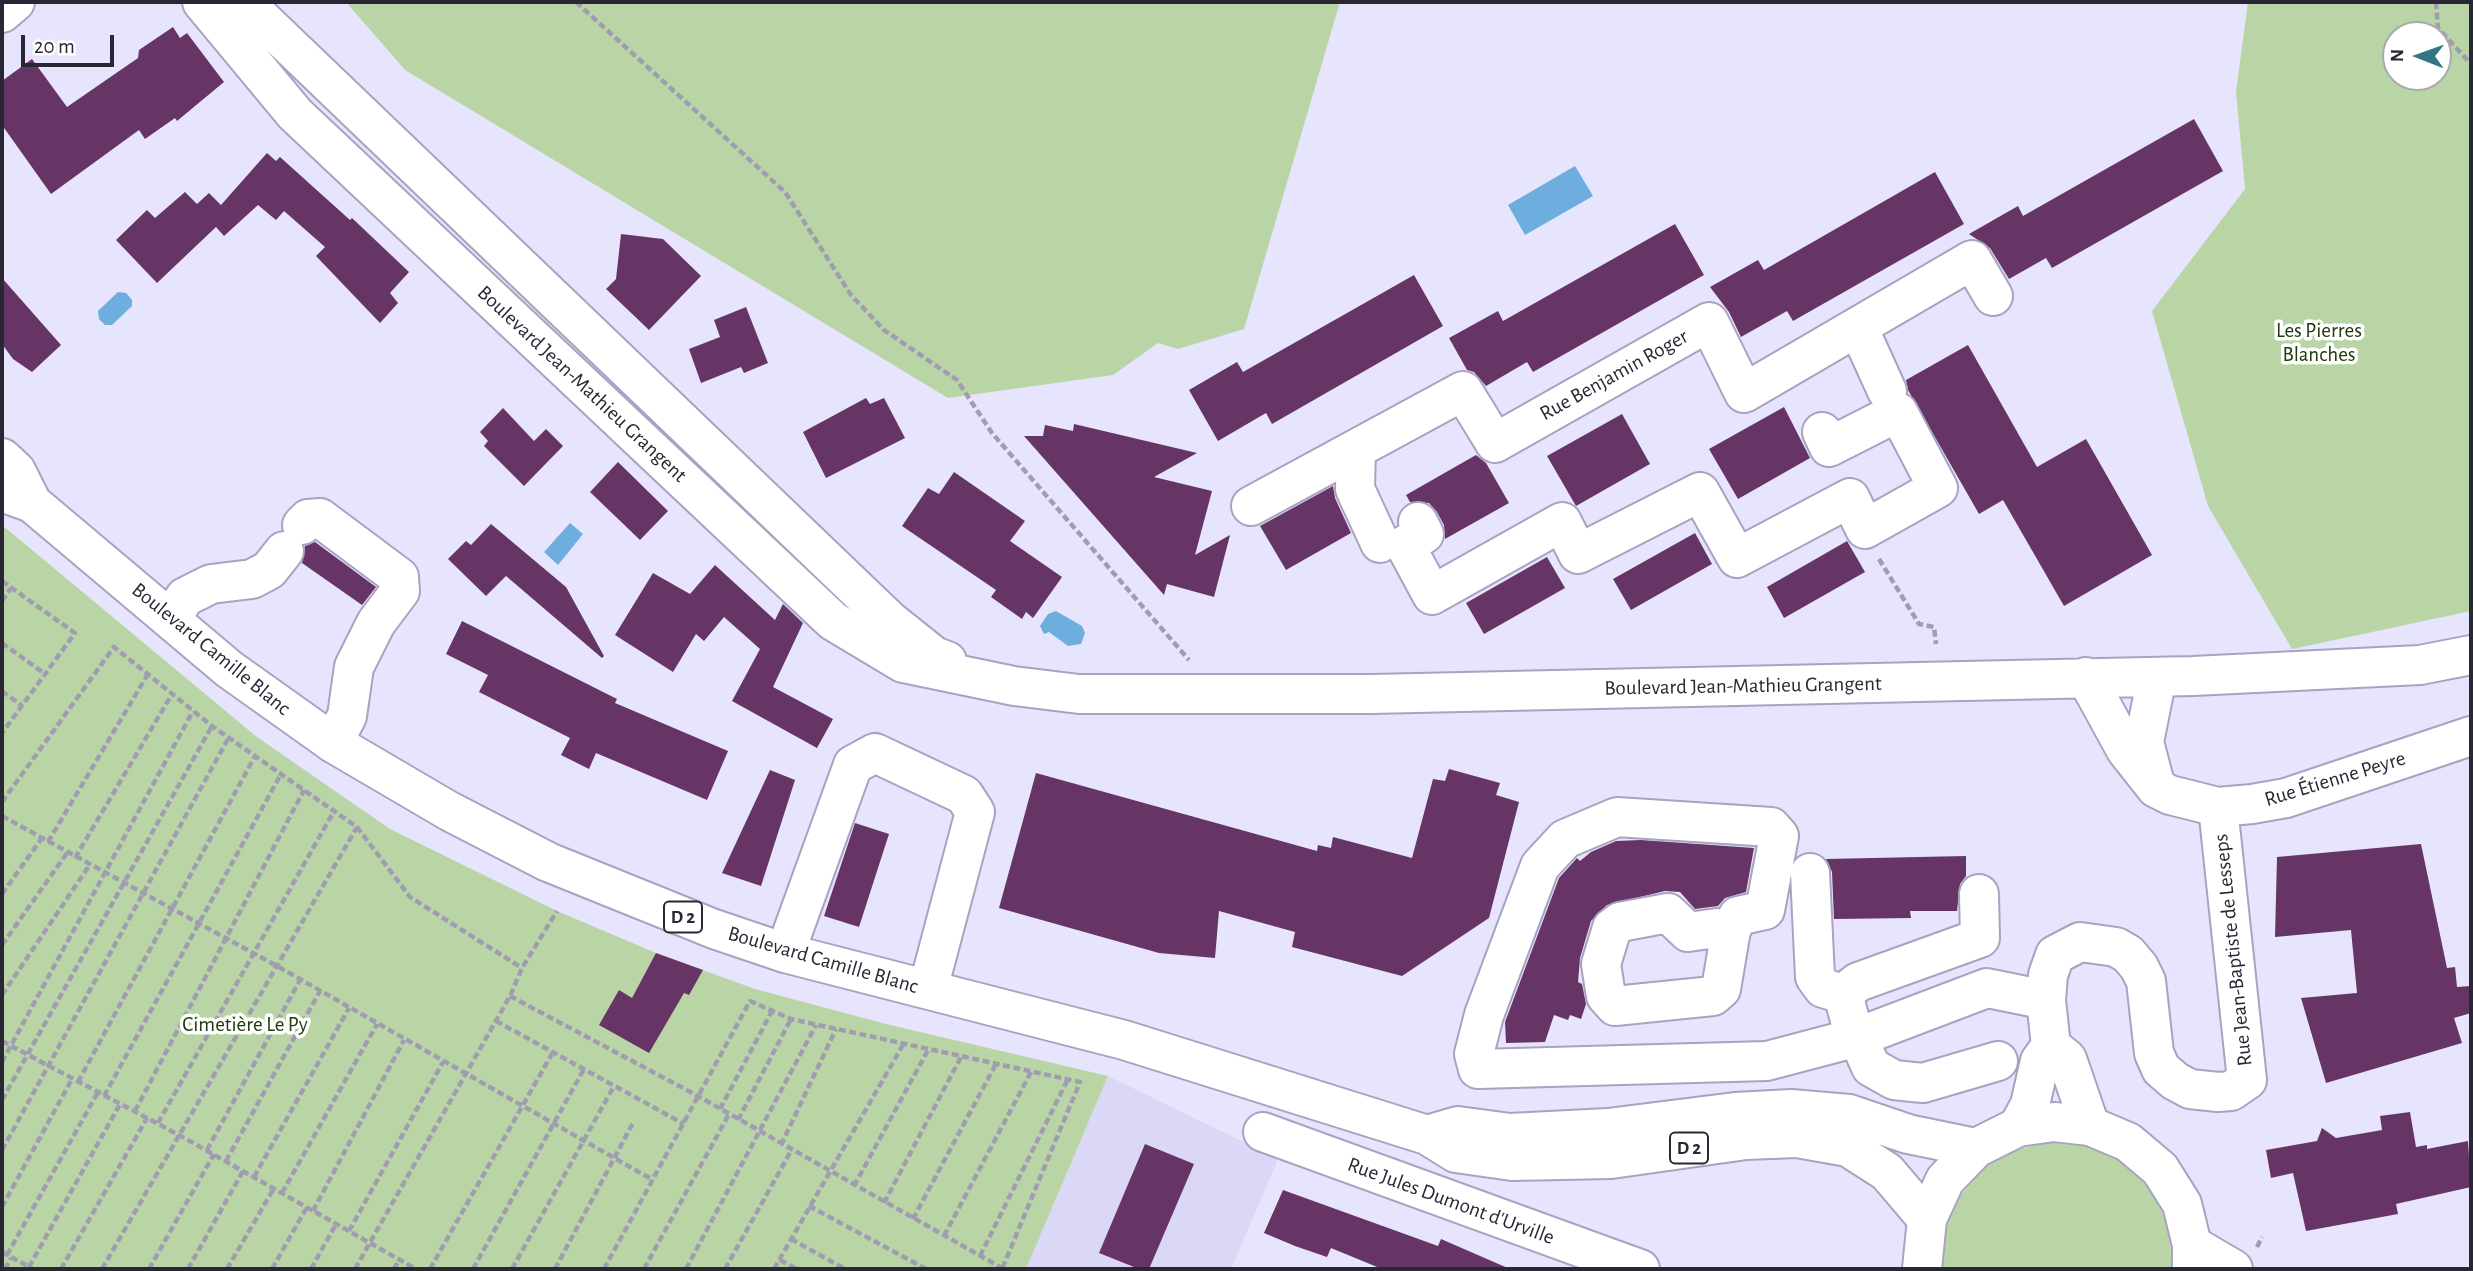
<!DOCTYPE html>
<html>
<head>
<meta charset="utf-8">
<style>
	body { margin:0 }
	#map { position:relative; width:2473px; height:1271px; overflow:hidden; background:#e7e4fd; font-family:"Alegreya Sans",sans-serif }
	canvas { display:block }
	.frame { position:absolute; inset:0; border:4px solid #292733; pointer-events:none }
	.north { position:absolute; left:2382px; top:21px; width:70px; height:70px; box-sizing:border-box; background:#fff; border:2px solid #a9a9ad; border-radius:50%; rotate:271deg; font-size:19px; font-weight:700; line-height:28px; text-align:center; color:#292733 }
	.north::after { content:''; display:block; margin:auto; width:24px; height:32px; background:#337786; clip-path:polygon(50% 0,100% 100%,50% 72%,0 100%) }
	.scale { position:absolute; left:21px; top:35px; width:93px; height:32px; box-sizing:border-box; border:4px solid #292733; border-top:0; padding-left:9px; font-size:21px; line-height:24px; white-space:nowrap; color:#292733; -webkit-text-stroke:5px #fff; paint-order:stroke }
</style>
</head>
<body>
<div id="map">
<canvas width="2473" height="1271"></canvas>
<div class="frame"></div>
<div class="north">N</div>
<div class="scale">20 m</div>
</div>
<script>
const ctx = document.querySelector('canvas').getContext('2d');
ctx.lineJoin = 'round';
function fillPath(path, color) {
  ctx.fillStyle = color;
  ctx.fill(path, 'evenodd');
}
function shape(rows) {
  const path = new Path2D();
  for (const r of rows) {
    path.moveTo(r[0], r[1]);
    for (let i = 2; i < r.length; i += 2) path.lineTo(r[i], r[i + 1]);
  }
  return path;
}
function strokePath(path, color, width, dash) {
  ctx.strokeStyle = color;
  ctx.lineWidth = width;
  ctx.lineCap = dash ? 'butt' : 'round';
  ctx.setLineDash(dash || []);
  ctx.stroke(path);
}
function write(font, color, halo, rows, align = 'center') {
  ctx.font = font + ' "Alegreya Sans",sans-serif';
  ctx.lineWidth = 7;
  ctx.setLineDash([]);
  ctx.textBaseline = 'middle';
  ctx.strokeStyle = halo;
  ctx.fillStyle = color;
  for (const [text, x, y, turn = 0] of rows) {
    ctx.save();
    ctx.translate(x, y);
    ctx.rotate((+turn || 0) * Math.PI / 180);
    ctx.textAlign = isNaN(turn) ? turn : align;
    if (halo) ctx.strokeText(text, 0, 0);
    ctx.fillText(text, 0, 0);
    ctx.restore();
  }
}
fillPath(shape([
	[1108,1076,1278,1159,1231,1269,1026,1269]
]), '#dbd7f6');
fillPath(shape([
	[346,2,1340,2,1244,329,1178,349,1158,343,1113,375,948,398,405,70],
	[2248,2,2471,2,2471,611,2292,649,2208,506,2152,311,2245,189,2236,92],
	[2438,35,2438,77,2396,77,2396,35],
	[2,525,257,737,390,829,557,911,656,953,755,989,886,1024,1108,1076,1026,1269,2,1269],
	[2056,1142,2094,1147,2127,1165,2153,1193,2169,1227,2172,1269,1943,1269,1945,1231,1960,1196,1985,1167,2018,1149]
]), '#b9d5a6');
fillPath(shape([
	[1575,166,1593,196,1525,235,1508,205],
	[118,292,126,293,132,300,132,306,112,325,105,325,99,319,98,311],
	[570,523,583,534,558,565,544,552],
	[1056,611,1082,626,1085,633,1081,644,1068,646,1049,632,1044,634,1040,626,1048,614]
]), '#6daedf');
fillPath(shape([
	[173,27,180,38,187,33,224,82,177,121,175,118,145,139,139,130,51,194,2,125,2,81,32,59,67,107,138,58,139,50],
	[2194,119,2223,171,2052,268,2046,258,2009,279,1990,248,1969,234,2018,206,2023,216],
	[267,153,276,161,280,157,350,220,352,218,409,272,390,293,398,303,380,323,316,256,325,247,284,211,276,220,258,205,224,236,216,227,157,283,116,240,147,210,155,218,185,192,197,204,209,193,221,205],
	[1935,172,1964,224,1793,321,1787,311,1741,337,1729,312,1710,287,1758,260,1764,270],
	[1675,224,1704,275,1533,372,1527,362,1486,386,1474,372,1467,370,1449,338,1498,311,1503,321],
	[621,234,663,239,701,276,649,330,606,289,616,279],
	[1414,275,1443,326,1272,424,1266,413,1218,441,1189,390,1237,362,1243,372],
	[2,278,61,345,32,372,13,359,2,344],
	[746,307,768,363,744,373,741,367,701,383,689,349,720,337,714,320],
	[1968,345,2037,467,2086,439,2152,555,2064,606,2003,500,1979,514,1908,390,1906,380],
	[866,398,870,404,884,398,905,438,826,478,803,432],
	[1784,407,1810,458,1738,499,1709,449],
	[503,408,534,441,546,429,563,446,524,486,484,446,488,441,480,432],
	[1622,414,1650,464,1576,506,1547,456],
	[1074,424,1197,453,1154,477,1212,491,1195,555,1230,535,1214,597,1167,584,1164,595,1024,436,1043,436,1045,425,1073,431],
	[1476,455,1486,463,1509,503,1445,539,1444,525,1437,512,1429,503,1410,502,1406,495],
	[618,462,668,511,640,540,590,492],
	[954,472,1025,521,1010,541,1062,577,1033,618,1026,612,1022,619,991,597,996,590,902,526,928,488,939,494],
	[1333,486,1335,498,1351,533,1286,570,1260,526],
	[491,524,566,587,604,656,602,658,506,576,486,596,448,559,466,541,471,545],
	[1695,533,1712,564,1631,610,1613,579],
	[1847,541,1865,572,1784,618,1767,587],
	[315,542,376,587,362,605,302,563,305,546],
	[1547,557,1565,588,1484,634,1466,603],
	[715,565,775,620,783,604,803,623,773,687,833,719,817,748,732,701,760,649,724,617,704,641,696,634,673,672,615,635,653,573,690,594],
	[462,621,617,699,615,703,728,751,707,800,596,753,589,769,561,755,570,738,479,692,488,675,446,654],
	[1449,769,1500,783,1496,795,1519,802,1489,918,1402,976,1292,947,1295,932,1219,911,1215,958,1159,953,999,908,1036,773,1317,851,1318,845,1331,848,1333,837,1412,858,1433,779,1445,781],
	[770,770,795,780,761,886,722,873],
	[855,823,889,834,859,927,824,916],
	[1641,840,1754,848,1746,892,1725,898,1718,906,1695,909,1680,892,1665,891,1607,905,1591,921,1580,958,1578,982,1582,984,1586,1004,1581,1019,1570,1015,1568,1020,1554,1015,1545,1042,1506,1043,1505,1022,1559,878,1577,858,1580,861,1591,852,1616,841],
	[2421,844,2447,968,2455,967,2457,987,2471,986,2471,1013,2454,1018,2462,1043,2326,1083,2301,998,2357,993,2351,930,2275,937,2277,857],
	[1966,856,1966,876,1960,884,1957,911,1910,911,1911,918,1834,919,1832,872,1826,859],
	[656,953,703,970,689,995,684,993,649,1053,599,1025,619,990,632,998],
	[2410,1112,2416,1147,2427,1145,2427,1149,2468,1141,2471,1187,2396,1204,2398,1214,2306,1231,2293,1173,2271,1178,2266,1150,2317,1141,2322,1128,2336,1138,2382,1130,2380,1116],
	[1145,1144,1194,1164,1149,1269,1139,1269,1099,1253],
	[1283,1190,1438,1246,1441,1239,1510,1269,1382,1269,1331,1248,1327,1257,1295,1246,1264,1233]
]), '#663565');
const minor = shape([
	[202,2,295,114,833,621,903,663,1014,686,1079,694,1371,694,2193,676,2420,665,2471,655],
	[244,2,889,620,934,656,947,661],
	[2,13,15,2],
	[1858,327,1887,391],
	[1356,449,1355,489,1380,543],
	[1251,506,1463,391,1495,443,1709,322,1744,393,1972,260,1993,296],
	[1418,522,1424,534,1405,545,1432,595,1562,522,1578,554,1700,492,1737,558,1850,498,1865,529,1938,488,1898,412,1829,447,1822,432],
	[302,525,308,519,320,518,399,577,400,591,376,623,354,667,347,716,333,743],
	[171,618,185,597,211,584,252,579,269,570,284,551],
	[2086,677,2126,750,2156,788,2144,742,2157,677],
	[2156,788,2170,795,2218,807,2252,804,2286,798,2471,736],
	[1810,873,1815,977,1823,988,1843,994],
	[1731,930,1717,928,1688,932,1668,913,1620,922,1612,928,1601,964,1606,996,1615,1006,1713,996,1721,989,1731,930,1738,916,1765,910,1779,836,1771,827,1617,817,1565,839,1540,866,1484,1015,1474,1054,1478,1069,1767,1061,1858,1037,1987,988,2046,1000],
	[785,953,853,765,875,753,964,795,975,812,928,989],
	[1843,994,1850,1020,1871,1067,1894,1080,1923,1083,1998,1061],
	[1843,994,1858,982,1980,938,1979,894],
	[2051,1046,2067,1059,2090,1126],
	[2018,1127,2030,1105,2040,1061,2051,1046,2046,1000,2048,975,2055,955,2080,942,2116,947,2128,954,2139,967,2146,981,2154,1053,2161,1069,2175,1081,2190,1089,2218,1092,2231,1091,2247,1080,2218,807],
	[1263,1132,1640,1269]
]);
const major = shape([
	[2,458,16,471,32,503],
	[2,492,32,503,229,669,333,743,449,811,548,862,714,929,785,953,1124,1040,1427,1135,1456,1153,1512,1161,1611,1159,1746,1140,1797,1138,1848,1147,1887,1172,1927,1219],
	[1427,1135,1458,1126,1510,1133,1608,1128,1735,1112,1791,1109,1849,1114,1908,1134,1976,1148],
	[2192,1245,2233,1269],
	[1922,1269,1927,1219,1945,1180,1976,1148,2018,1127,2054,1122,2090,1126,2128,1142,2160,1169,2182,1204,2192,1245,2192,1269]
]);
strokePath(minor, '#a7a3c0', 42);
strokePath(major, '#a7a3c0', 42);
strokePath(shape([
	[576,2,785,192,851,295,884,330,957,380,992,433,1189,660],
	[2436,2,2438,28,2471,64],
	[1879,559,1919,624,1934,627,1936,644],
	[2,581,75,633,2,733],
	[2,601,11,588],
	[2,643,45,674],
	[2,691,22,706],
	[2,802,114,647,212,726,357,827,410,897,522,968],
	[2,816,277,966,653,1180],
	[48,842,148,674],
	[75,858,172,694],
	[2,894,42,838],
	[2,945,67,853],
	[2,995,89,866],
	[510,996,698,1096,1002,1268],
	[496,1021,684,1124],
	[2,1041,179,1135,416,1269],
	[2,1062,193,711],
	[78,1082,255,756],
	[104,1096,281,774],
	[2,1100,212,726],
	[720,1109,772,1011],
	[135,1111,304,790],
	[738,1120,791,1019],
	[158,1123,334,811],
	[781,1145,836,1029],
	[2,1150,229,737],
	[207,1150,300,980],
	[226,1161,320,991],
	[254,1177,349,1008],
	[854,1186,928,1050],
	[282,1193,377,1024],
	[884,1203,961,1057],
	[809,1206,926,1269],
	[2,1207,72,1079],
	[313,1211,404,1040],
	[913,1219,996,1064],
	[349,1231,443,1062],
	[944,1236,1031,1072],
	[791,1239,845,1269],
	[2257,1247,2262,1237],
	[2,1252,33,1269],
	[7,1255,98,1092],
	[980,1256,1068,1079],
	[780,1260,797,1269],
	[29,1267,120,1104],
	[5,1269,11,1258],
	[61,1269,147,1118],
	[102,1269,357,827],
	[149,1269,214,1154],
	[188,1269,243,1171],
	[227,1269,274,1188],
	[272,1269,307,1207],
	[311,1269,336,1224],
	[355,1269,510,996,522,968,557,911],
	[394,1269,399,1260],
	[430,1269,553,1052],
	[473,1269,584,1069],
	[512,1269,614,1086],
	[555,1269,634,1121],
	[604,1269,750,1001,791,1019,1080,1082,1002,1269],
	[644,1269,729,1114],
	[686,1269,816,1025],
	[725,1269,791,1151],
	[774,1269,903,1045]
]), '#a09db1', 4.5, [7, 3.5]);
strokePath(minor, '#fff', 38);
strokePath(major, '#fff', 38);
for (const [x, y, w] of [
	[683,917,38],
	[1689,1148,38]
]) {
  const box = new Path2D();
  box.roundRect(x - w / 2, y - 15.5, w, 31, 5);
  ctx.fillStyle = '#fff';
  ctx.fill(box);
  strokePath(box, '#292733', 2);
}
write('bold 19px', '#292733', null, [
	["D 2",683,917],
	["D 2",1689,1148]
]);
write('21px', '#223a0b', '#fff', [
	["Les Pierres",2319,331],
	["Blanches",2319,355],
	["Cimetière Le Py",245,1025]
]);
write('21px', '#292733', '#fff', [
	["Rue Benjamin Roger",1614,375,-29],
	["Boulevard Jean-Mathieu Grangent",582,384,43],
	["Boulevard Camille Blanc",211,649,39],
	["Boulevard Jean-Mathieu Grangent",1743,686,-1],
	["Rue Étienne Peyre",2335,779,-17],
	["Rue Jean-Baptiste de Lesseps",2233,950,-96],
	["Boulevard Camille Blanc",823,960,16],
	["Rue Jules Dumont d'Urville",1451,1201,20]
]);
</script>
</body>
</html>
